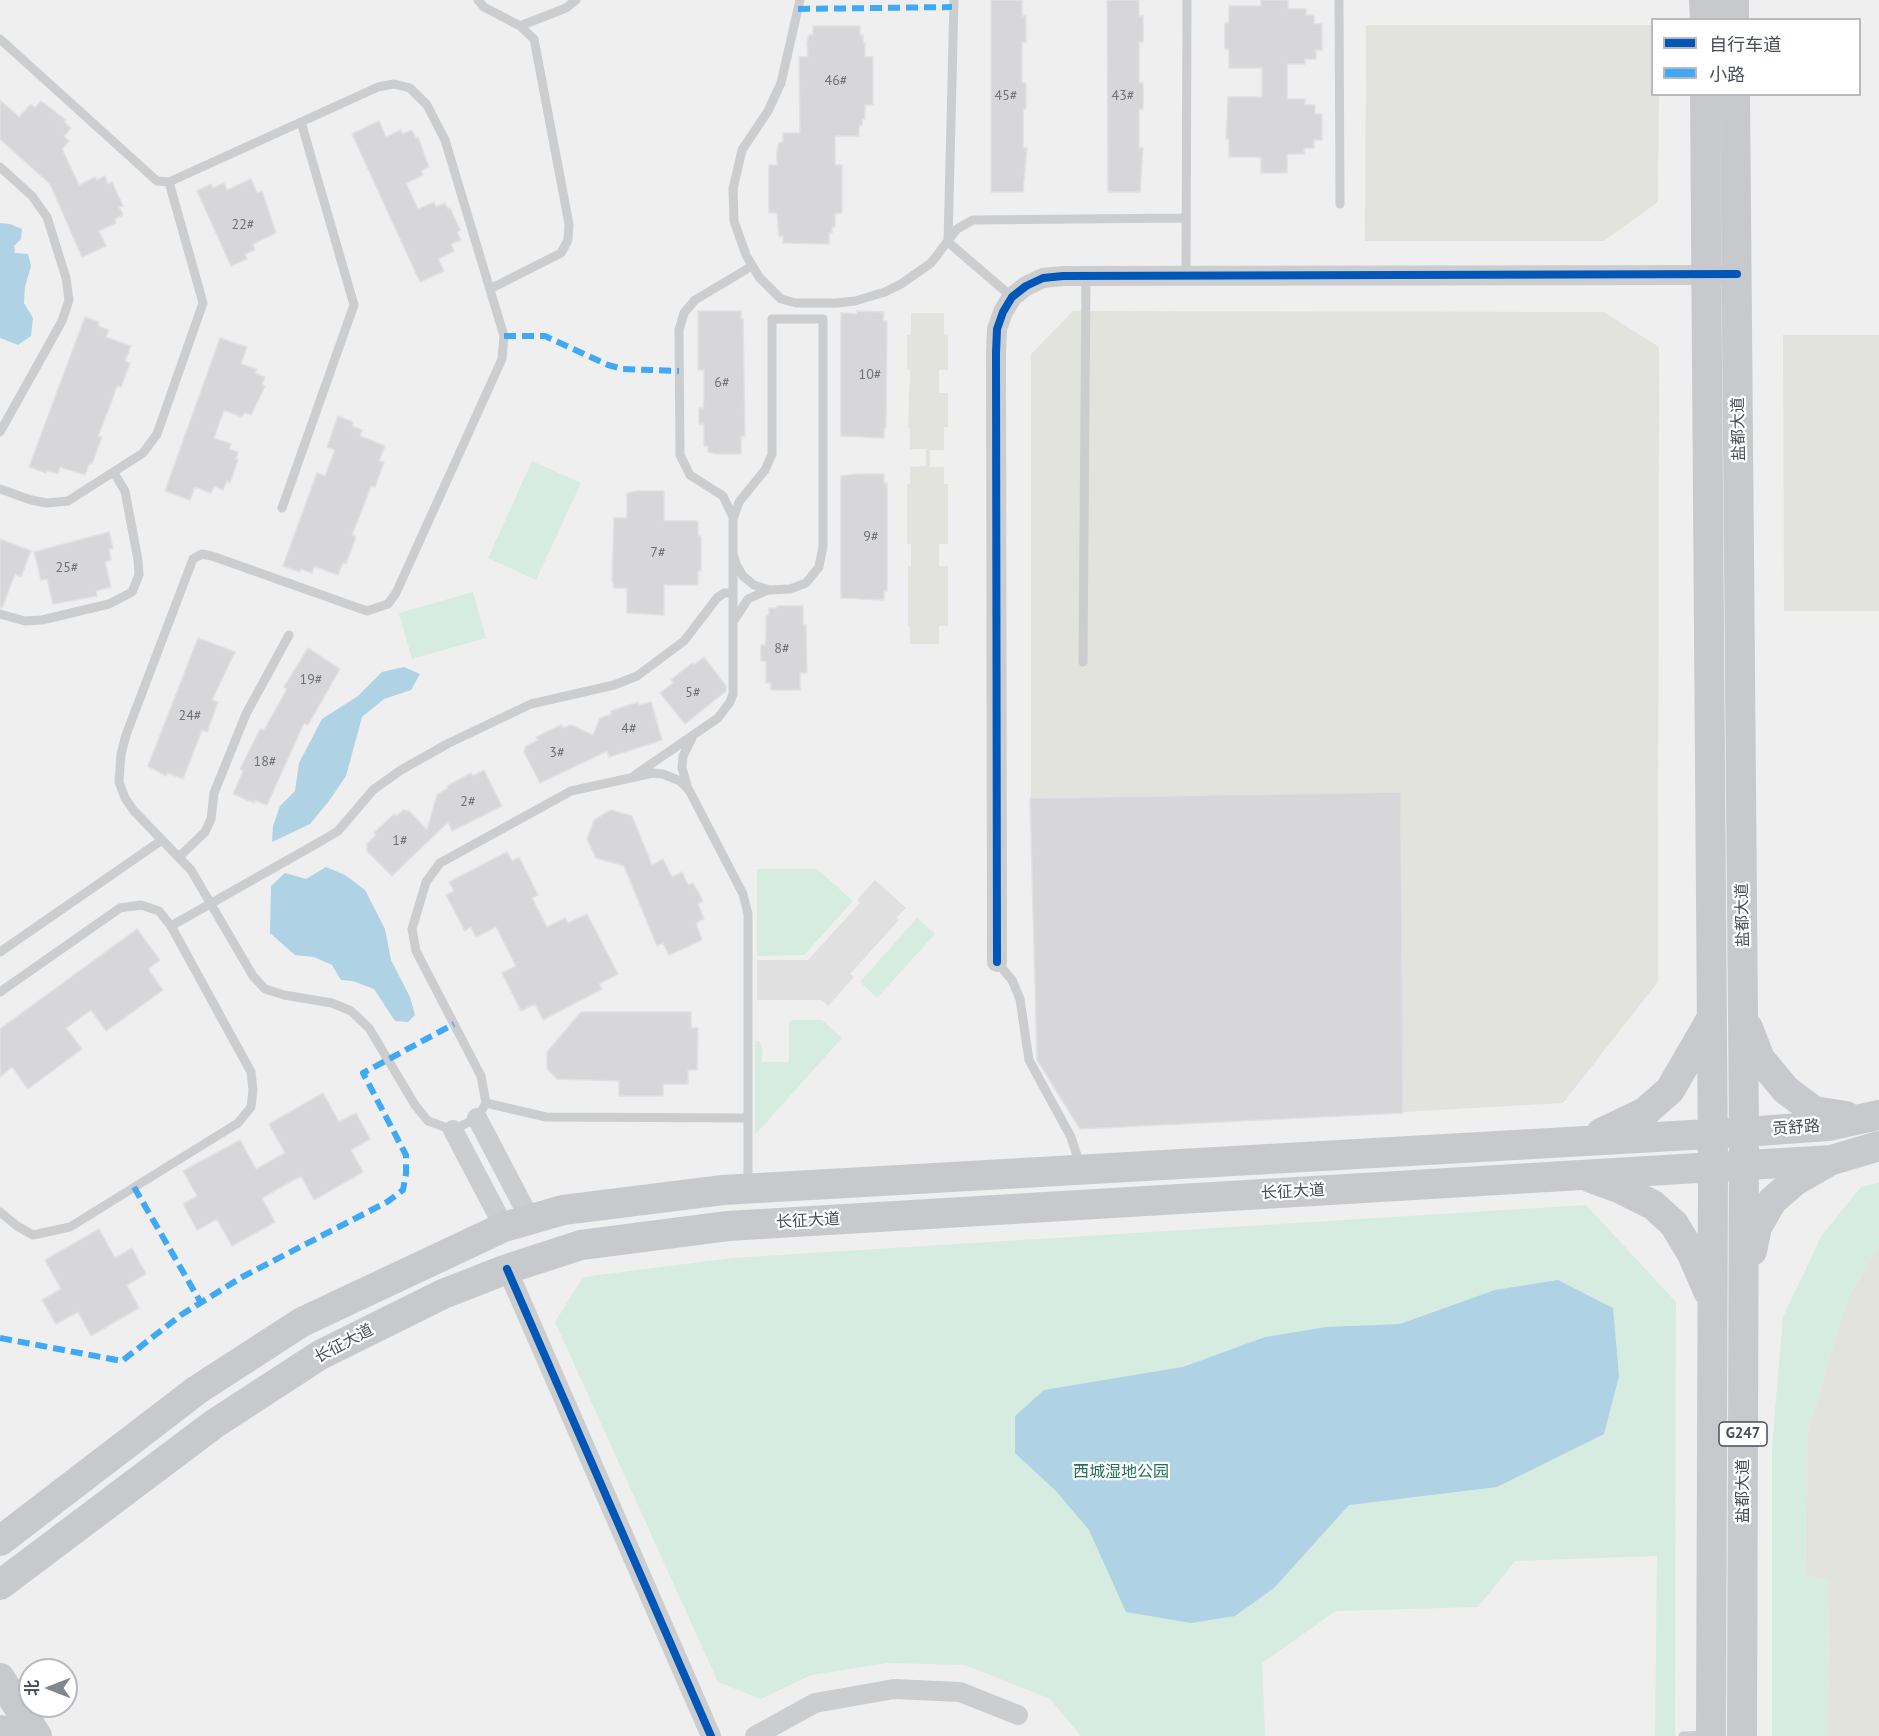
<!DOCTYPE html>
<html>
<head>
<meta charset="utf-8">
<style>
	body { margin:0 }
	#map { position:relative; width:1879px; height:1736px; overflow:hidden; background:#efefef; font-family:"PT Sans","Noto Sans SC",sans-serif }
	canvas { display:block }
	.legend { position:absolute; left:1651px; top:18px; width:210px; height:78px; box-sizing:border-box; background:#fff; border:2px solid #b6b9bd; margin:0; padding:8px 10px; list-style:none; font-size:18px; color:#484f59 }
	.legend li { display:flex; align-items:center; gap:12px; height:30px }
	.legend b { width:30px; border:2px solid #b6b9bd }
	.north { position:absolute; left:18px; top:1658px; width:60px; height:60px; box-sizing:border-box; background:#fff; border:2px solid #b6b9bd; border-radius:50%; rotate:270deg; font-size:16px; font-weight:700; line-height:24px; text-align:center; color:#484f59 }
	.north::after { content:''; display:block; margin:auto; width:21px; height:27px; background:#82878e; clip-path:polygon(50% 0,100% 100%,50% 72%,0 100%) }
</style>
</head>
<body>
<div id="map">
<canvas width="1879" height="1736"></canvas>
<ul class="legend">
<li><b style="height:8px;background:#0057b8"></b>自行车道</li>
<li><b style="height:8px;background:#3fa9f5"></b>小路</li>
</ul>
<div class="north">北</div>
</div>
<script>
const ctx = document.querySelector('canvas').getContext('2d');
ctx.lineJoin = 'round';
function fillPath(path, color) {
  ctx.fillStyle = color;
  ctx.fill(path, 'evenodd');
}
function shape(rows) {
  const path = new Path2D();
  for (const r of rows) {
    path.moveTo(r[0], r[1]);
    for (let i = 2; i < r.length; i += 2) path.lineTo(r[i], r[i + 1]);
  }
  return path;
}
function strokePath(path, color, width, dash) {
  ctx.strokeStyle = color;
  ctx.lineWidth = width;
  ctx.lineCap = dash ? 'butt' : 'round';
  ctx.setLineDash(dash || []);
  ctx.stroke(path);
}
function write(font, color, halo, rows, align = 'center') {
  ctx.font = font + ' "PT Sans","Noto Sans SC",sans-serif';
  ctx.lineWidth = 4.5;
  ctx.setLineDash([]);
  ctx.textBaseline = 'middle';
  ctx.strokeStyle = halo;
  ctx.fillStyle = color;
  for (const [text, x, y, turn = 0] of rows) {
    ctx.save();
    ctx.translate(x, y);
    ctx.rotate((+turn || 0) * Math.PI / 180);
    ctx.textAlign = isNaN(turn) ? turn : align;
    if (halo) ctx.strokeText(text, 0, 0);
    ctx.fillText(text, 0, 0);
    ctx.restore();
  }
}
fillPath(shape([
	[1366,25,1652,25,1652,94,1659,95,1658,202,1604,241,1365,241],
	[1073,311,1604,312,1659,347,1658,982,1563,1103,1403,1112,1401,792,1031,798,1031,354],
	[911,313,944,313,944,335,948,336,948,370,939,370,939,393,948,393,948,427,944,427,944,450,930,450,930,467,944,467,944,484,948,484,948,544,939,544,939,566,948,566,948,626,939,626,939,644,910,644,910,627,908,627,908,567,911,566,911,544,907,544,907,484,910,484,910,467,926,466,926,449,910,449,910,428,908,428,910,370,907,370,907,335,911,335],
	[1783,335,1879,335,1879,611,1784,611],
	[1879,1245,1879,1736,1827,1736,1828,1580,1805,1577,1807,1435,1846,1302]
]), '#e3e3dd');
fillPath(shape([
	[875,880,906,908,897,917,899,920,850,974,854,977,828,1006,822,1000,757,1000,757,960,808,960,860,903,857,900]
]), '#e1e0e0');
fillPath(shape([
	[532,461,581,483,536,580,488,558],
	[473,592,486,638,412,659,399,613],
	[757,869,817,869,853,901,804,955,757,956],
	[917,918,935,934,877,998,860,982],
	[791,1020,822,1020,842,1038,755,1135,755,1041,759,1041,762,1047,762,1062,789,1062,789,1023],
	[1879,1183,1879,1245,1846,1302,1807,1435,1805,1576,1828,1580,1827,1736,1772,1736,1772,1448,1783,1317,1822,1235,1861,1187],
	[1586,1205,1676,1302,1675,1736,1655,1736,1657,1556,1515,1561,1478,1607,1336,1611,1262,1663,1265,1736,1081,1736,1050,1699,965,1665,887,1663,811,1675,761,1699,718,1682,555,1322,583,1277,732,1258]
]), '#d6ece1');
fillPath(shape([
	[0,223,10,224,22,229,21,239,14,246,15,253,28,254,31,266,25,287,24,303,33,318,31,336,18,345,0,338],
	[404,667,420,674,411,690,384,699,362,717,346,776,329,801,310,824,272,842,273,826,280,806,295,791,299,763,322,719,358,696,382,672],
	[326,867,345,875,365,890,385,929,391,960,410,997,415,1015,408,1022,395,1021,374,989,353,981,341,980,332,965,314,957,295,955,270,933,271,886,285,873,306,879],
	[1558,1280,1613,1308,1619,1376,1604,1434,1497,1487,1349,1505,1274,1588,1235,1616,1191,1623,1126,1612,1089,1530,1056,1491,1015,1453,1015,1416,1044,1390,1183,1367,1265,1337,1326,1327,1400,1324,1495,1290]
]), '#afd2e4');
const building = shape([
	[991,0,1022,0,1022,16,1026,16,1026,42,1022,42,1022,83,1026,83,1026,109,1023,109,1023,148,1027,148,1023,192,991,192,991,0],
	[1107,0,1139,0,1139,16,1143,16,1143,42,1139,42,1139,83,1143,83,1143,109,1139,109,1139,148,1143,148,1140,192,1108,192,1107,0],
	[1261,0,1288,0,1288,9,1306,9,1306,15,1314,15,1314,24,1322,24,1322,50,1316,50,1316,59,1305,59,1305,64,1287,64,1287,99,1305,99,1305,105,1315,105,1315,114,1322,114,1322,140,1314,140,1314,148,1304,148,1304,154,1287,154,1287,173,1261,173,1261,157,1229,157,1229,139,1226,139,1228,97,1262,97,1262,68,1229,68,1229,49,1225,49,1225,23,1229,23,1229,6,1261,6,1261,0],
	[813,26,860,26,860,35,863,35,863,43,865,43,865,57,873,57,873,105,865,105,865,119,862,119,862,125,859,125,859,136,835,136,835,165,842,165,842,213,835,213,835,227,832,227,832,233,829,233,829,244,783,243,783,236,779,236,777,213,769,213,769,165,777,165,777,151,779,143,783,142,783,133,800,133,799,57,808,57,807,43,809,35,813,35,813,26],
	[0,100,19,117,31,104,35,108,41,101,66,120,64,122,71,128,64,136,69,141,62,149,79,185,95,177,97,180,105,176,108,184,112,182,123,206,119,207,123,215,115,219,116,223,99,231,106,246,82,257,50,184,0,139,0,100],
	[379,121,386,137,401,130,402,134,412,130,416,138,418,137,429,167,421,171,423,175,406,183,418,209,434,202,436,207,445,203,448,209,450,208,460,230,457,232,461,240,451,244,454,251,438,259,444,271,420,282,352,134,379,121],
	[251,179,257,193,262,191,276,233,253,244,255,250,245,254,247,259,231,266,197,191,211,184,213,188,224,183,227,190,251,179],
	[698,311,741,311,741,319,743,319,745,436,741,436,741,454,716,454,708,452,708,446,704,446,704,424,699,424,699,408,703,408,704,399,704,370,698,370,698,311],
	[857,311,884,312,883,321,887,321,886,428,884,428,884,438,841,436,841,313,857,314,857,311],
	[85,317,99,322,98,326,109,330,106,337,131,346,125,361,130,363,121,387,117,386,111,403,98,436,102,437,92,464,89,464,85,475,60,467,58,474,47,470,46,473,29,467,85,317],
	[220,338,247,347,241,364,257,369,255,373,265,377,262,385,265,386,251,415,244,413,242,417,224,410,214,438,231,444,229,449,238,452,236,459,238,460,230,483,227,481,223,490,214,486,211,493,195,487,190,500,165,491,220,338],
	[338,416,353,422,352,426,362,430,360,436,385,446,379,461,384,462,375,487,371,486,365,502,352,535,356,537,346,564,343,563,338,575,314,566,312,573,301,569,300,572,283,566,317,473,325,476,335,450,327,447,338,416],
	[857,474,884,474,884,483,887,483,887,591,884,591,884,600,841,598,841,476,857,474],
	[637,491,664,491,664,521,698,521,698,536,701,536,701,571,698,571,698,585,664,585,664,615,627,613,627,588,614,588,612,580,614,518,627,518,627,493,637,491],
	[109,532,113,548,109,549,111,560,105,562,111,587,96,591,97,596,53,604,47,579,41,580,34,552,109,532],
	[0,539,31,551,21,577,15,574,2,608,0,607,0,539],
	[777,606,803,606,803,625,806,625,807,673,800,673,800,690,771,690,771,683,766,683,766,661,761,661,761,645,765,645,766,637,766,615,769,615,769,608,777,608,777,606],
	[198,638,235,652,212,700,218,702,207,732,202,730,183,779,168,773,166,776,148,766,198,638],
	[308,648,340,669,308,725,304,723,267,805,255,800,254,803,233,794,243,771,240,769,260,729,264,730,287,689,284,687,308,648],
	[704,657,726,686,726,691,685,724,660,693,673,683,671,680,692,663,694,665,704,657],
	[638,702,639,705,651,702,662,740,609,757,607,751,540,783,524,752,526,746,538,740,536,737,561,725,563,728,571,725,593,735,600,718,612,714,611,711,638,702],
	[484,770,502,806,452,831,448,822,392,876,367,851,367,844,376,835,374,833,394,814,397,816,403,810,409,811,427,830,437,795,448,788,447,786,471,773,473,776,484,770],
	[1401,792,1403,1113,1080,1129,1037,1060,1030,798,1401,792],
	[611,810,632,816,652,865,663,859,672,877,682,872,688,885,693,883,703,901,698,904,704,919,696,923,702,940,669,955,663,943,657,946,624,866,596,858,587,839,594,820,611,810],
	[507,852,512,861,519,857,538,895,532,898,547,927,565,918,568,923,587,914,618,974,599,984,602,989,543,1020,535,1004,521,1011,502,973,516,966,496,927,476,937,471,927,465,931,446,895,454,891,449,882,507,852],
	[137,929,160,960,148,969,163,990,106,1031,91,1010,66,1028,82,1049,28,1089,12,1067,0,1077,0,1029,137,929],
	[581,1012,691,1012,691,1028,698,1028,697,1070,688,1070,688,1084,663,1084,663,1096,619,1096,619,1081,557,1079,547,1069,547,1052,581,1012],
	[323,1093,339,1122,356,1113,370,1139,351,1150,363,1172,314,1200,301,1176,262,1198,275,1222,232,1246,217,1219,197,1230,183,1204,197,1196,183,1171,240,1140,256,1169,285,1153,269,1124,323,1093],
	[99,1229,115,1258,132,1248,146,1274,127,1285,139,1308,91,1336,78,1312,56,1324,42,1300,61,1289,45,1260,99,1229]
]);
fillPath(building, '#d7d7d9');
strokePath(building, '#e0e1e2', 1.5);
strokePath(shape([
	[478,0,484,7,520,26,534,39,569,224,568,240,561,253,492,288],
	[800,0,781,83,768,111,742,150,733,189,734,221,746,255,759,277,781,299,796,303,836,303,855,301,885,292,901,284,931,263,957,229,973,220,1186,218],
	[954,0,948,242,1012,297],
	[1339,0,1340,204],
	[520,26,566,8,576,0],
	[0,39,157,181,169,182,378,87,394,84,410,88,427,105,445,140,504,336,502,359,396,593,388,604,367,611,212,556,202,554,193,559,126,735,121,754,119,782,125,798,134,811,191,870,253,976,265,989,284,995,332,1003,351,1011,369,1028,415,1105,428,1121,453,1130,477,1118,486,1103,481,1076,416,951,412,929,426,882,440,863,571,791,653,773,663,774,680,781,689,790,743,894,748,914,748,1186],
	[0,167,32,196,47,217,66,278,69,300,62,321,0,432],
	[1186,276,1187,0],
	[0,489,31,500,47,503,68,501,143,453,157,434,203,303,169,182],
	[282,508,354,305,301,122],
	[733,517,723,496,690,475,680,455,679,330,684,313,695,300,752,266],
	[0,614,25,621,42,620,109,604,132,592,139,575,138,560,125,491,114,473],
	[735,619,748,599,768,590],
	[1083,662,1086,276],
	[635,775,718,718,730,702,733,694,733,519,739,502,765,470,772,454,772,319,823,319,823,546,819,567,806,583,790,589,770,590,754,585,743,576,736,564,733,553],
	[687,785,682,768,683,756,692,738],
	[180,856,205,832,211,819,214,793,246,714,289,635],
	[171,926,323,840,338,831,373,790,401,770,449,743,531,704,614,685,637,676,684,641,717,598,724,593,733,593],
	[0,952,162,840],
	[997,962,1012,980,1020,999,1029,1060,1071,1137,1080,1165],
	[0,992,120,908,141,905,159,911,171,926,251,1072,253,1090,251,1107,238,1123,70,1227,33,1235,17,1226,0,1212],
	[486,1103,546,1117,748,1118],
	[1683,1736,1708,1735]
]), '#cbcdcf', 9);
strokePath(shape([
	[997,962,996,353,997,329,1003,312,1012,297,1026,286,1043,278,1063,276,1718,275],
	[477,1118,530,1219],
	[453,1130,504,1227],
	[507,1269,711,1736],
	[755,1736,815,1703,894,1689,960,1692,1018,1715]
]), '#cbcdcf', 20);
strokePath(shape([
	[1704,0,1705,20],
	[1734,0,1734,20],
	[1705,94,1713,1167,1711,1736],
	[1735,94,1744,1132,1742,1736],
	[1748,1028,1760,1059,1786,1090,1814,1111,1846,1116],
	[1601,1133,1645,1112,1670,1090,1710,1021],
	[1591,1178,1621,1189,1653,1205,1674,1224,1692,1254,1708,1291],
	[1752,1251,1757,1227,1772,1201,1795,1181,1828,1162],
	[0,1541,197,1390,302,1322,504,1227,563,1210,723,1190,1744,1132,1828,1126,1879,1115],
	[0,1585,214,1424,320,1355,443,1294,507,1269,581,1245,728,1226,1832,1160,1879,1146],
	[0,1678,37,1736],
	[0,1730,4,1736]
]), '#c7c9cc', 30);
strokePath(shape([
	[798,9,952,7],
	[504,336,545,336,608,365,623,369,679,371],
	[134,1187,201,1303],
	[0,1338,122,1361,181,1315,242,1277,387,1202,403,1190,406,1174,406,1155,363,1073,454,1024]
]), '#3fa9f5', 6, [12, 6]);
strokePath(shape([
	[997,962,996,353,997,329,1003,312,1012,297,1026,286,1043,278,1063,276,1737,274],
	[507,1269,711,1736]
]), '#0057b8', 8);
write('14px', '#6d727a', null, [
	["46#",836,81],
	["45#",1006,96],
	["43#",1123,96],
	["22#",243,225],
	["10#",870,375],
	["6#",722,383],
	["9#",871,537],
	["7#",658,553],
	["25#",67,568],
	["8#",782,649],
	["19#",311,680],
	["5#",693,693],
	["24#",190,716],
	["4#",629,729],
	["3#",557,753],
	["18#",265,762],
	["2#",468,802],
	["1#",400,841]
]);
for (const [x, y, w] of [
	[1743,1434,48]
]) {
  const box = new Path2D();
  box.roundRect(x - w / 2, y - 12, w, 24, 4.5);
  ctx.fillStyle = '#fff';
  ctx.fill(box);
  strokePath(box, '#484f59', 1.5);
}
write('bold 15px', '#484f59', null, [
	["G247",1743,1434]
]);
write('16px', '#484f59', '#fff', [
	["盐都大道",1739,429,-91],
	["盐都大道",1743,915,-91],
	["贡舒路",1796,1128,-4],
	["长征大道",1293,1192,-3],
	["长征大道",808,1221,-3],
	["长征大道",344,1344,-28],
	["盐都大道",1743,1491,-90]
]);
write('16px', '#227154', '#fff', [
	["西城湿地公园",1121,1472]
]);
</script>
</body>
</html>
